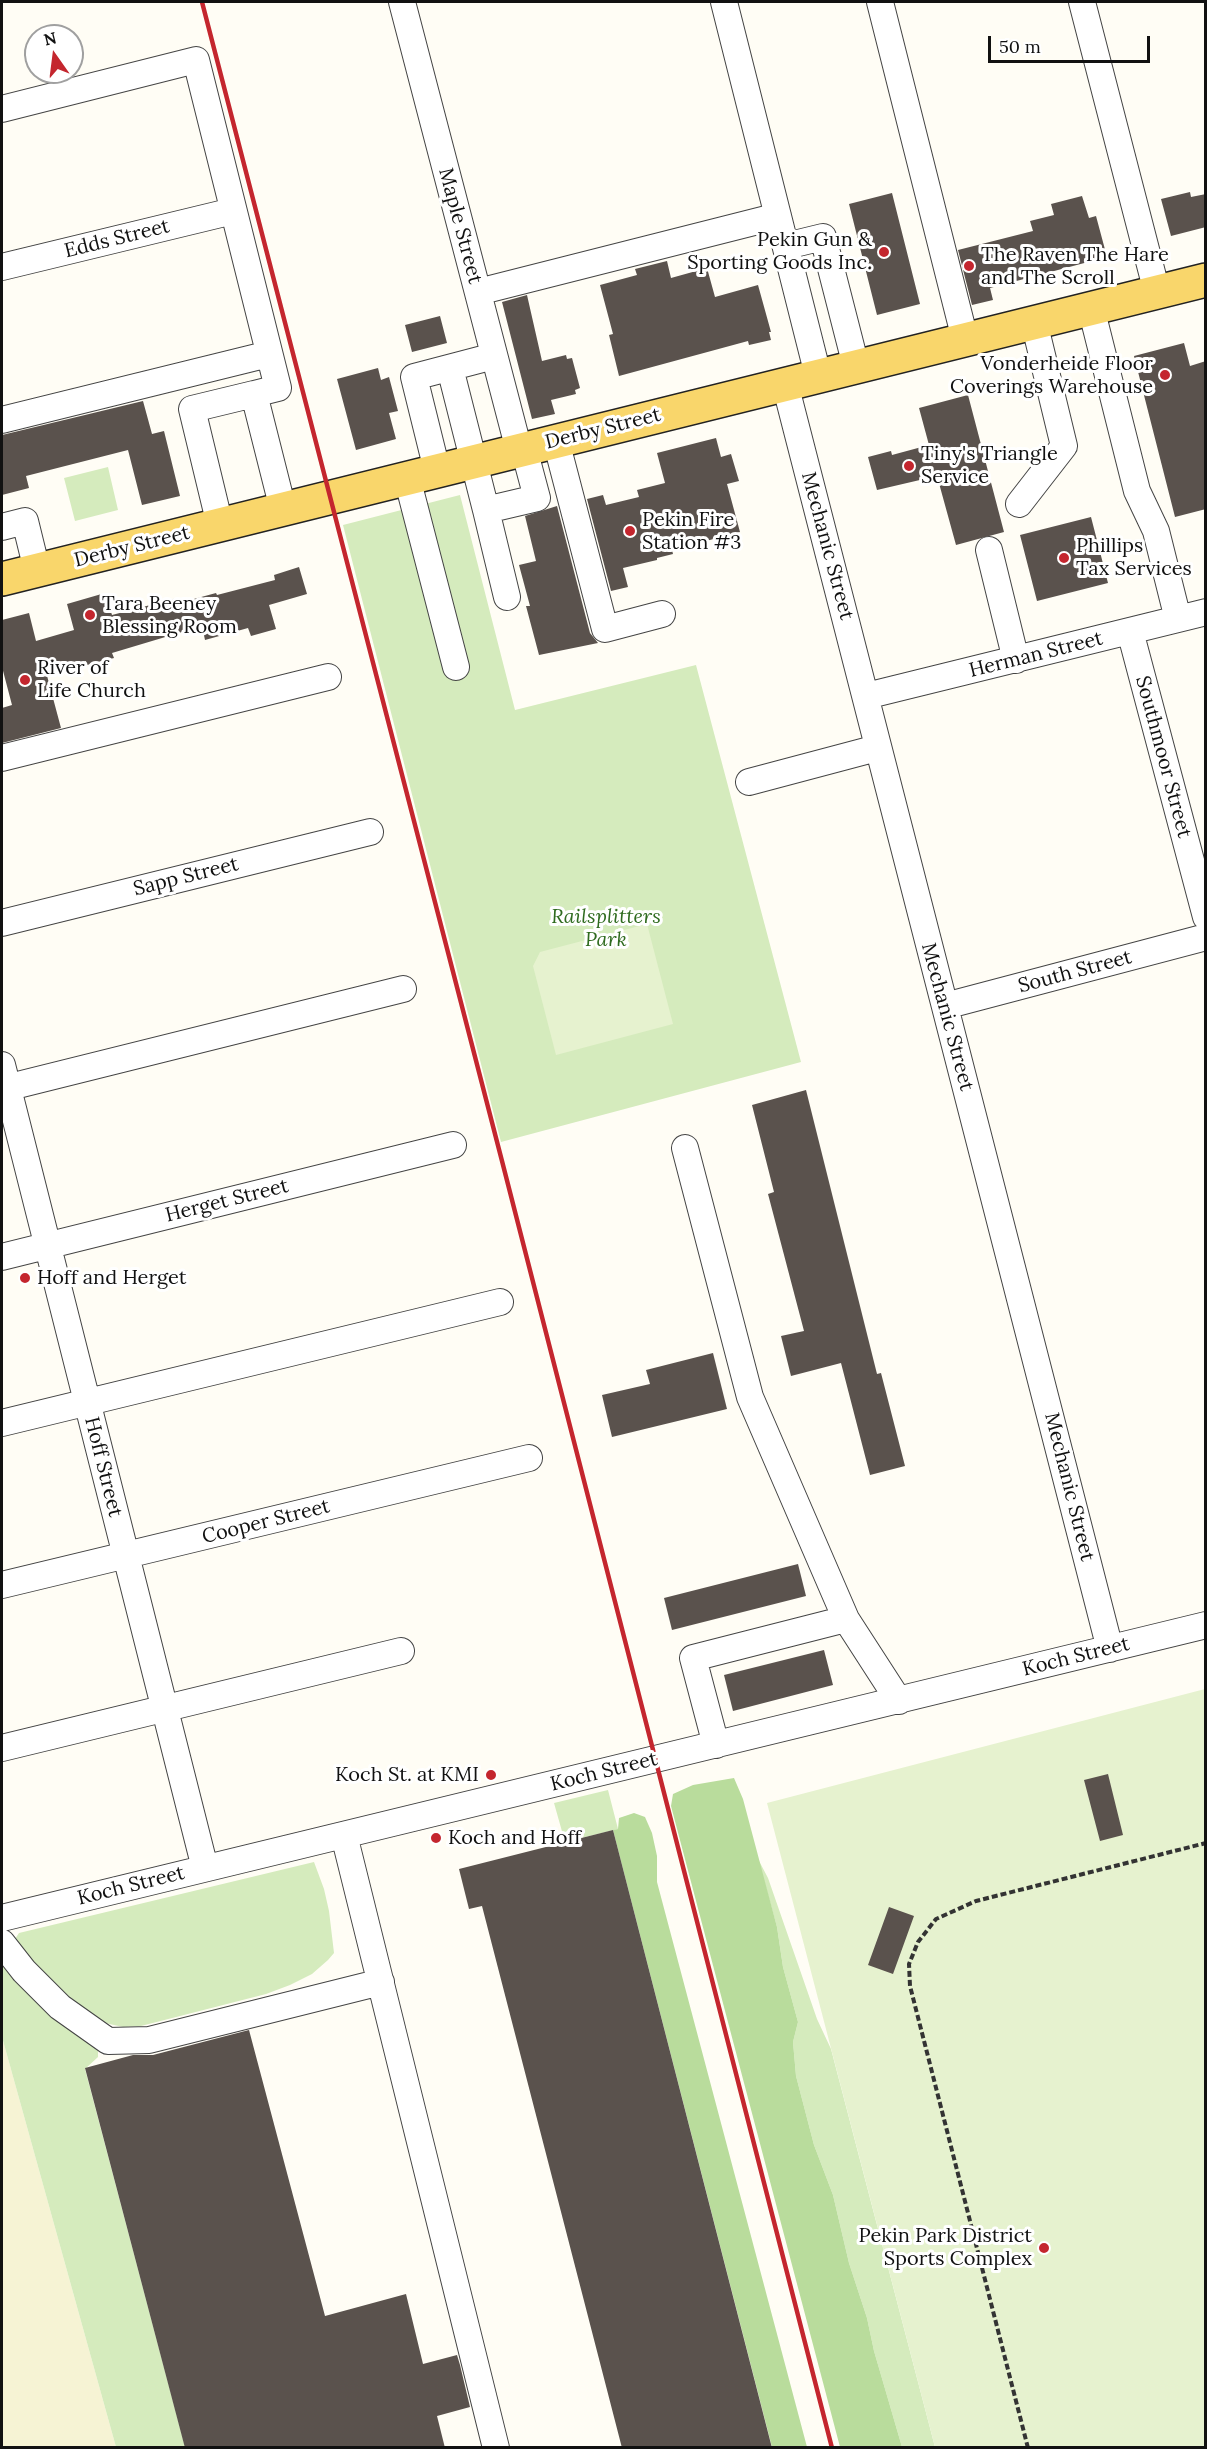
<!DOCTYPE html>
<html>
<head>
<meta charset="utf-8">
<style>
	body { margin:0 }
	#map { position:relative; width:1207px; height:2449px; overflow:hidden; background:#fffdf5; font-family:Lora,serif }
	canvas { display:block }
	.frame { position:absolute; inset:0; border:3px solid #111; pointer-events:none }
	.north { position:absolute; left:24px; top:24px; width:60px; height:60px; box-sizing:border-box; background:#fff; border:2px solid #a0a0a0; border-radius:50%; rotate:346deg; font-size:16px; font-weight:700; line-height:24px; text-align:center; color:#111 }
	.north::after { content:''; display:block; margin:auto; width:21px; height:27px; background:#c4262e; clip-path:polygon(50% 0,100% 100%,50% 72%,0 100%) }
	.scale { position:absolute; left:988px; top:36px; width:162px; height:27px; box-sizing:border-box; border:3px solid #111; border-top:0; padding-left:8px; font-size:18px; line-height:21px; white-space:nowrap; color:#111; -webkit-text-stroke:4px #fff; paint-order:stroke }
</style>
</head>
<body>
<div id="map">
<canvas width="1207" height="2449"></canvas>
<div class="frame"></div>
<div class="north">N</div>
<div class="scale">50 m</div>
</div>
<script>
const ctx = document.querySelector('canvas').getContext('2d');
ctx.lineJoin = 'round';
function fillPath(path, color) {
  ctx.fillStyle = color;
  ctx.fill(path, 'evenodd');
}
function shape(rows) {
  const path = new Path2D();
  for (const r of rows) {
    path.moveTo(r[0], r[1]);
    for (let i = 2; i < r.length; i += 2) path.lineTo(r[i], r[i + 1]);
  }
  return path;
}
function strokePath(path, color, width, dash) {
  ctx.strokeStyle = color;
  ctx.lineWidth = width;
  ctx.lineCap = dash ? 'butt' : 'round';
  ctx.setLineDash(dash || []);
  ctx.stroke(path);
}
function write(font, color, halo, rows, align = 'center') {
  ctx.font = font + ' Lora,serif';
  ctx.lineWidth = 6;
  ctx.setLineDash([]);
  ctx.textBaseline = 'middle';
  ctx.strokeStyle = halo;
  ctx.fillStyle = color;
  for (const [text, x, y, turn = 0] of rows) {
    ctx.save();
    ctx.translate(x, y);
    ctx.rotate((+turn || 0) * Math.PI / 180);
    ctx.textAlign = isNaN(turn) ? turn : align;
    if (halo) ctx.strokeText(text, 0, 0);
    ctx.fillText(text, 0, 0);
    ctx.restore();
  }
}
fillPath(shape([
	[2,2037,116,2447,2,2447]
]), '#f6f3d4');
fillPath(shape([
	[108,467,118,510,75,521,64,478],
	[460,495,515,710,696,665,801,1062,501,1142,343,525],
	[608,1790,618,1829,565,1842,554,1803],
	[758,1859,768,1878,817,2019,831,2049,935,2447,902,2447,874,2351,867,2318,849,2263,833,2195,814,2145,796,2076,793,2042,798,2022,783,1967,777,1927],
	[314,1862,324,1889,329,1911,334,1953,328,1960,312,1974,290,1985,266,1994,141,2026,123,2027,105,2023,83,2012,52,1989,15,1939,19,1933],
	[2,1954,92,2041,98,2051,98,2057,85,2069,185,2447,116,2447,2,2037]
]), '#d5ebbd');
fillPath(shape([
	[734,1778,743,1799,777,1927,783,1967,798,2022,793,2042,796,2076,814,2145,833,2195,849,2263,867,2318,874,2351,902,2447,840,2447,671,1806,673,1794,693,1785],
	[634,1813,645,1817,652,1833,657,1856,657,1882,807,2447,772,2447,613,1830,618,1829,619,1818]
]), '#b9dc9c');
fillPath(shape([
	[647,924,673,1024,556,1055,533,966,540,952],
	[1205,1689,1205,2447,935,2447,767,1803]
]), '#e6f2cf');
fillPath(shape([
	[1190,192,1191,197,1206,194,1206,227,1171,236,1161,199],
	[892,193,920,304,877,315,849,204],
	[1082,196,1089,218,1096,216,1107,257,990,288,993,300,972,305,958,250,1033,231,1030,221,1054,215,1051,204],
	[667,261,671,278,707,268,715,297,758,285,771,332,769,332,771,340,749,345,748,341,619,376,609,335,613,334,600,285,637,275,635,269],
	[527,295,542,361,566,355,567,359,572,358,580,388,575,390,576,394,551,400,555,414,532,419,502,302],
	[440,316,447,343,412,352,405,325],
	[1184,343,1190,366,1206,361,1206,509,1175,517,1134,356],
	[378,368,381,380,389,377,398,411,389,413,396,439,356,450,337,379],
	[968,395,1004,532,956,545,937,476,877,490,868,457,891,451,892,455,929,445,919,408],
	[143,401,152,434,164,431,180,496,142,505,128,450,26,476,29,488,2,495,2,435],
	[716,438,721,457,731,454,739,481,727,484,740,532,672,550,673,554,657,558,657,560,623,568,628,587,611,591,587,499,603,495,606,505,639,497,637,490,665,483,657,453],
	[557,506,590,633,598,643,539,655,526,606,530,606,519,565,536,561,525,516],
	[1091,517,1108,583,1037,601,1020,535],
	[299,567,307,594,269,605,276,629,251,636,248,628,205,640,202,626,112,653,114,658,87,665,86,661,46,672,61,728,2,743,2,708,12,705,2,667,2,620,29,613,36,641,74,630,67,604,105,593,112,615,177,598,179,603,216,593,217,595,275,580,274,575],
	[806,1090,877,1374,881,1373,905,1466,870,1475,841,1363,791,1376,781,1336,804,1331,768,1194,774,1192,752,1105],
	[713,1353,727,1409,612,1437,602,1395,650,1384,646,1370],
	[798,1564,806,1596,672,1630,664,1598],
	[824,1650,833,1685,733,1711,724,1675],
	[1108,1774,1123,1835,1100,1841,1084,1780],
	[613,1830,772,2448,622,2448,482,1906,469,1909,459,1869],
	[889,1907,914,1916,893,1974,868,1965],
	[249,2030,325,2316,406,2294,423,2364,457,2355,460,2365,470,2407,437,2416,445,2448,185,2448,85,2068,133,2055,153,2055]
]), '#5a524d');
const minor = shape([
	[402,2,519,450],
	[724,2,818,375],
	[880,2,965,339],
	[1082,2,1157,292],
	[2,109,196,60,278,388,254,394],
	[786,246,823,237,856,366],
	[2,267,233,211],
	[478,292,778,216],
	[1091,308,1137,491,1156,531,1178,619],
	[450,368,486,510,537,498,524,449],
	[785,384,1110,1649],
	[2,420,269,354],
	[556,441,605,629,662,614],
	[437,470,414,377,494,356],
	[407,478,456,667],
	[1019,504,1064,446,1034,322],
	[486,510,507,597],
	[220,525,192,409,254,394,283,509],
	[2,527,25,521,37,570],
	[989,550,1016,660],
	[1130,631,1206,917],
	[866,696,1206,612],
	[2,758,328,677],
	[749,782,877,748],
	[2,923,370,832],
	[945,1006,1206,937],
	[2,1065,205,1868],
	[2,1089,403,989],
	[685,1148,750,1397,846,1619,899,1701],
	[2,1257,453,1145],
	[2,1423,500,1302],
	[2,1585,529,1458],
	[716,1745,693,1658,846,1619],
	[2,1748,401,1651],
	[344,1835,496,2448],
	[2,1918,1206,1625],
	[2,1943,24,1971,60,2007,108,2041,149,2040,381,1982]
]);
const major = shape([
	[2,579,1206,280]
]);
strokePath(minor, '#444', 28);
strokePath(major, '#222', 36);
strokePath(shape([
	[1028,2448,910,1986,909,1964,918,1942,936,1919,976,1901,1206,1843]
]), '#333', 4, [6, 3]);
strokePath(minor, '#fff', 26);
strokePath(major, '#f9d66b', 33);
strokePath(shape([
	[202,2,502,1161,832,2448]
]), '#c4262e', 4.5);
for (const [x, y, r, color] of [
	[884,252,6,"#c4262e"],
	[969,266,6,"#c4262e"],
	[1165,375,6,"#c4262e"],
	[909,466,6,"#c4262e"],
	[630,531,6,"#c4262e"],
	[1064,558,6,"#c4262e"],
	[90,615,6,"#c4262e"],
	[25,680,6,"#c4262e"],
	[25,1278,6,"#c4262e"],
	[491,1775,6,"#c4262e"],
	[436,1838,6,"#c4262e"],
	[1044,2248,6,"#c4262e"]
]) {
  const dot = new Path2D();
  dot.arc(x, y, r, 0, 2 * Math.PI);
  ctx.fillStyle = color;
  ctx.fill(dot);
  strokePath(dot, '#fff', 2);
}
write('20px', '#111', '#fff', [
	["Maple Street",460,226,75],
	["Edds Street",117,239,-14],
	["Derby Street",603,429,-14],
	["Mechanic Street",827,546,75],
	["Derby Street",132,547,-14],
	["Herman Street",1036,655,-14],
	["Southmoor Street",1163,757,75],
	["Sapp Street",186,877,-14],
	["South Street",1075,972,-15],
	["Mechanic Street",947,1017,75],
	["Herget Street",227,1201,-14],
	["Hoff Street",103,1467,76],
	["Mechanic Street",1069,1487,76],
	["Cooper Street",266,1522,-14],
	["Koch Street",1076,1657,-14],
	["Koch Street",604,1772,-14],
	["Koch Street",131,1886,-14]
]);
write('20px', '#111', '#fff', [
	["Pekin Gun &",872,240,"right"],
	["Sporting Goods Inc.",872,263,"right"],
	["The Raven The Hare",981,255],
	["and The Scroll",981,278],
	["Vonderheide Floor",1153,364,"right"],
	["Coverings Warehouse",1153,387,"right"],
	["Tiny's Triangle",921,454],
	["Service",921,477],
	["Pekin Fire",642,520],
	["Station #3",642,543],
	["Phillips",1076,546],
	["Tax Services",1076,569],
	["Tara Beeney",102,604],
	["Blessing Room",102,627],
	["River of",37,668],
	["Life Church",37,691],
	["Hoff and Herget",37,1278],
	["Koch St. at KMI",479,1775,"right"],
	["Koch and Hoff",448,1838],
	["Pekin Park District",1032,2236,"right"],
	["Sports Complex",1032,2259,"right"]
], 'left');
write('italic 20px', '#2f6b1f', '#fff', [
	["Railsplitters",606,917],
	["Park",606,940]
]);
</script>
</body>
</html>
